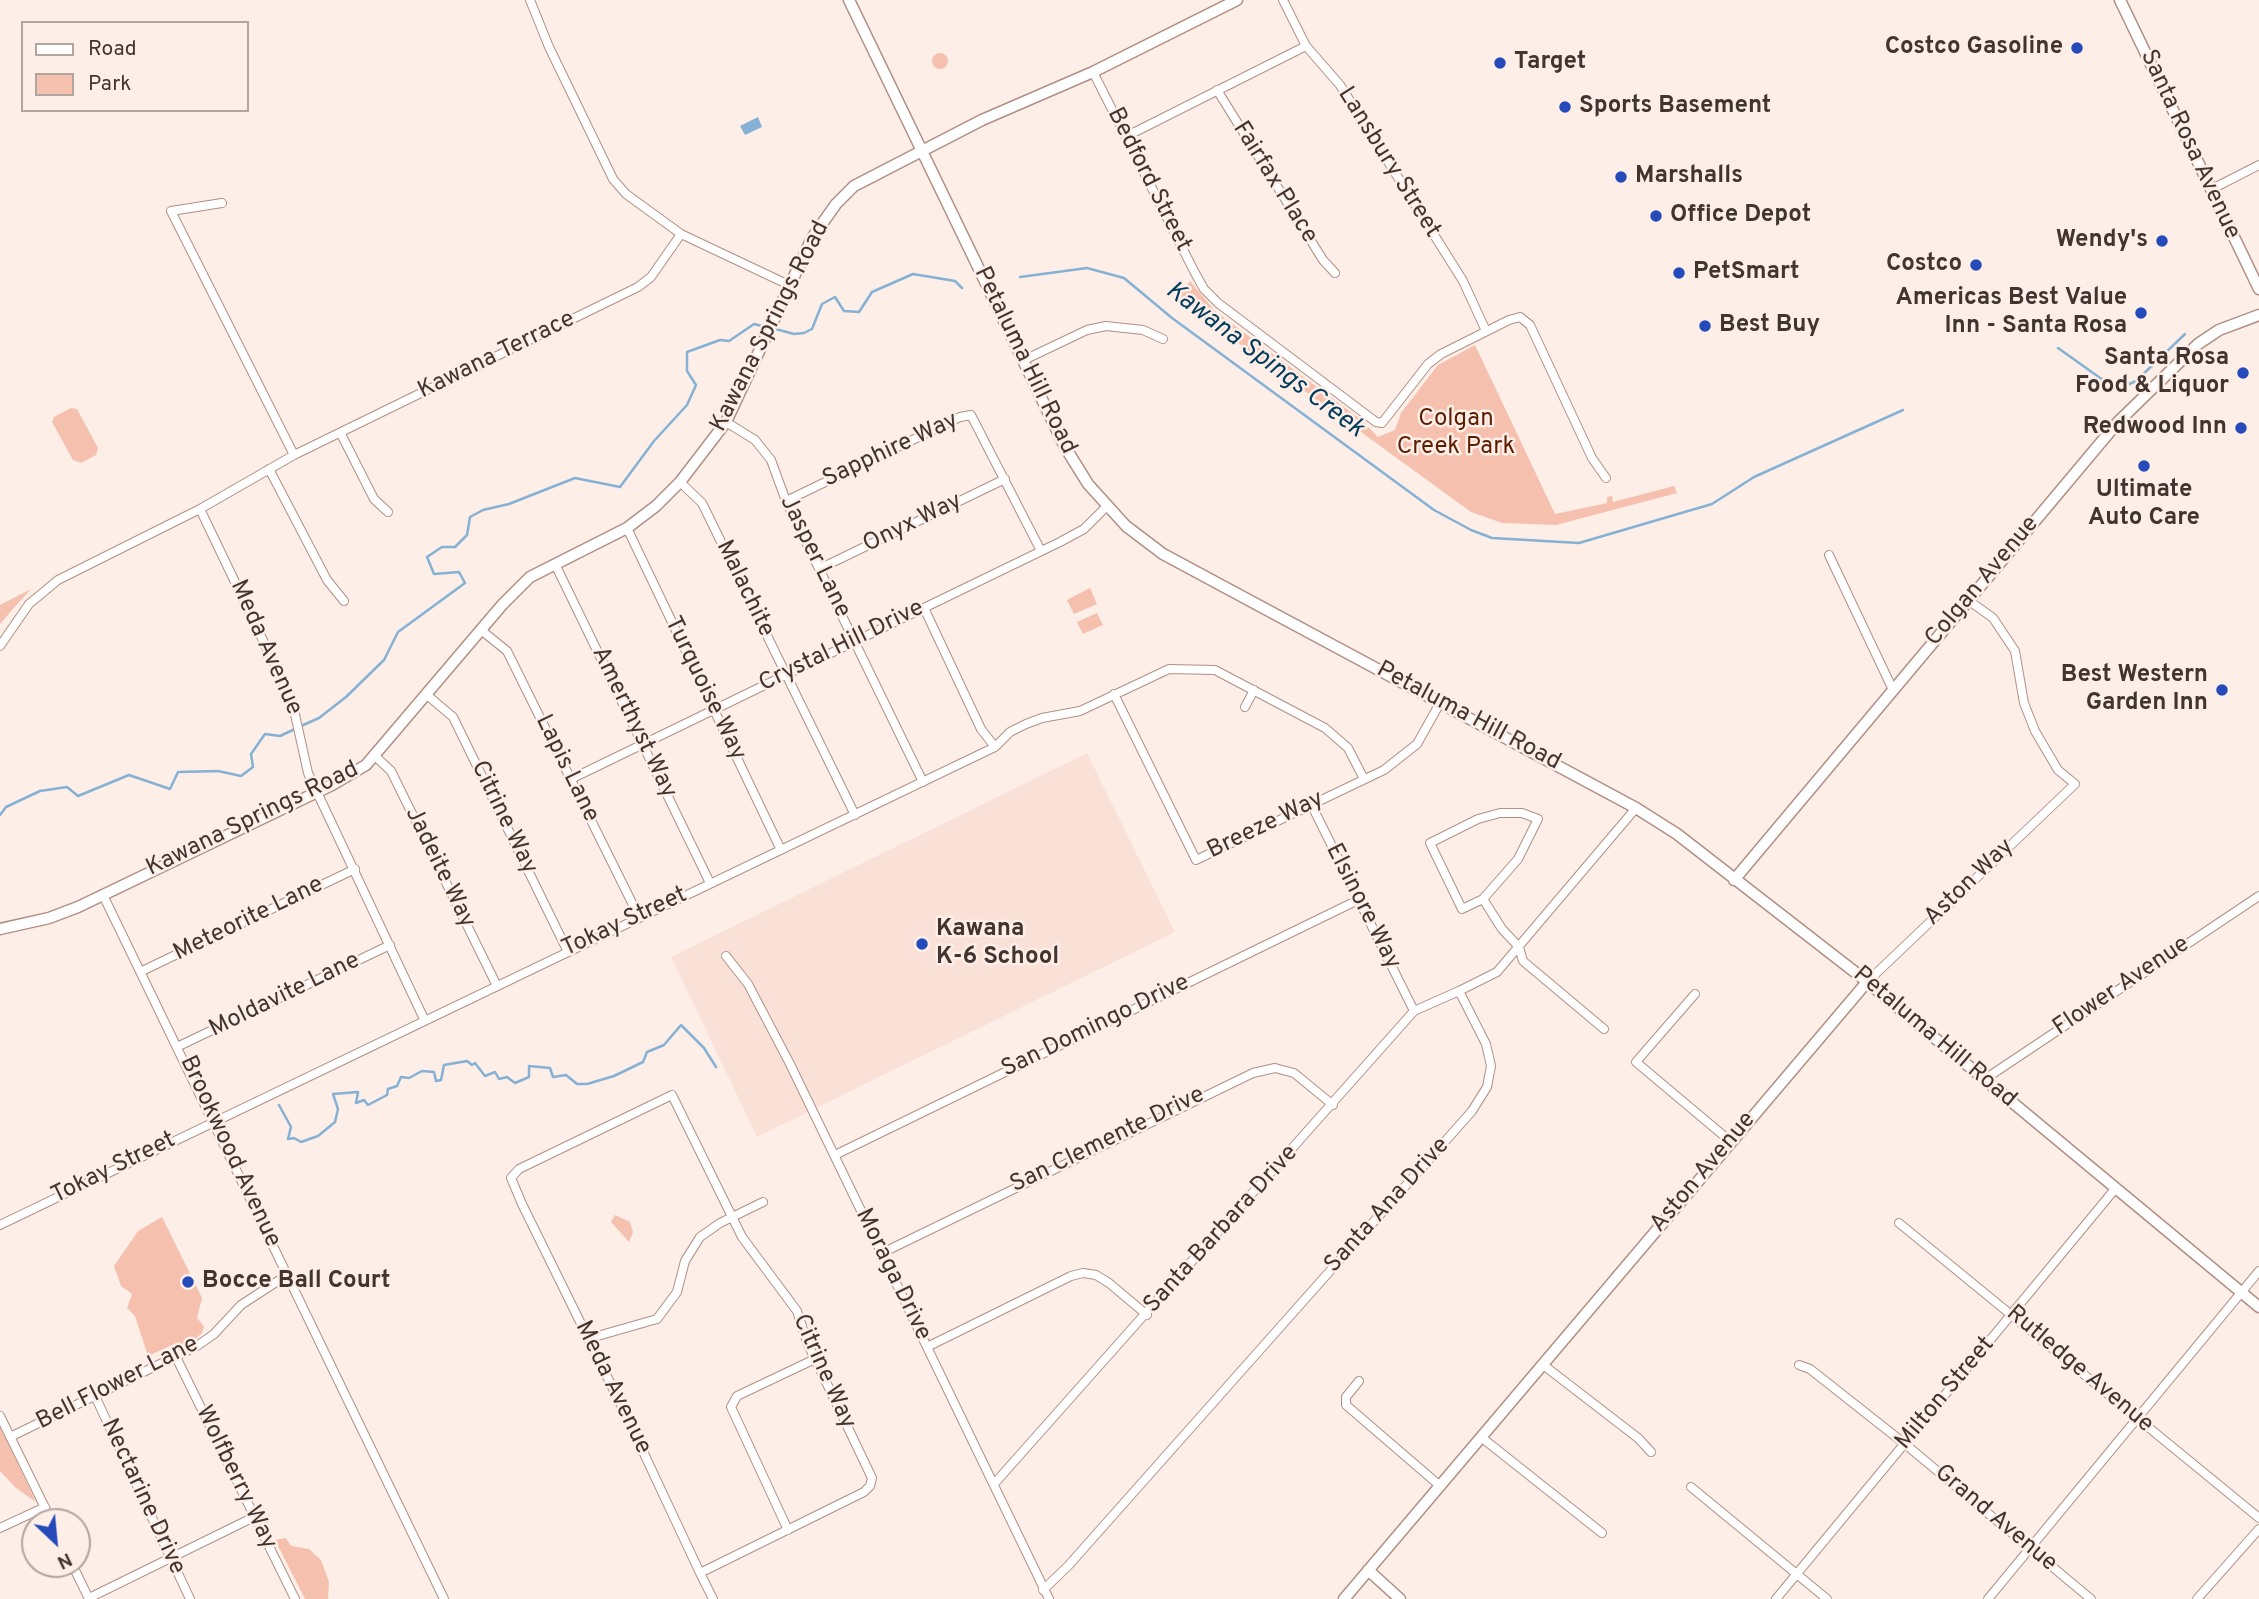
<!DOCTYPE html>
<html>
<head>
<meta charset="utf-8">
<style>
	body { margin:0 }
	#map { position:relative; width:2259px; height:1599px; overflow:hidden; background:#fdeee8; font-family:Overpass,sans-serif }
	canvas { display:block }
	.legend { position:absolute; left:21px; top:21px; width:228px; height:91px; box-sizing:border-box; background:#fdeee8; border:2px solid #b2a49e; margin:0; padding:9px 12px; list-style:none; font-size:21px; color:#42342f }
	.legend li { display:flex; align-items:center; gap:14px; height:35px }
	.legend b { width:35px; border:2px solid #b2a49e }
	.north { position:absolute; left:21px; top:1508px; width:70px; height:70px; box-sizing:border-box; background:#fdeee8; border:2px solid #b2a49e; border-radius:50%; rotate:154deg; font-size:19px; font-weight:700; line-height:28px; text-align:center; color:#42342f }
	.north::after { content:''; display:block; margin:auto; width:24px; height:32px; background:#244bb9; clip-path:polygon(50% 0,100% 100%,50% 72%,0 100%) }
</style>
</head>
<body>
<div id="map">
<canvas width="2259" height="1599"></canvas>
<ul class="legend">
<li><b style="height:9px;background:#fff"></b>Road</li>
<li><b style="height:19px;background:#f5c1ae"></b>Park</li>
</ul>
<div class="north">N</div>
</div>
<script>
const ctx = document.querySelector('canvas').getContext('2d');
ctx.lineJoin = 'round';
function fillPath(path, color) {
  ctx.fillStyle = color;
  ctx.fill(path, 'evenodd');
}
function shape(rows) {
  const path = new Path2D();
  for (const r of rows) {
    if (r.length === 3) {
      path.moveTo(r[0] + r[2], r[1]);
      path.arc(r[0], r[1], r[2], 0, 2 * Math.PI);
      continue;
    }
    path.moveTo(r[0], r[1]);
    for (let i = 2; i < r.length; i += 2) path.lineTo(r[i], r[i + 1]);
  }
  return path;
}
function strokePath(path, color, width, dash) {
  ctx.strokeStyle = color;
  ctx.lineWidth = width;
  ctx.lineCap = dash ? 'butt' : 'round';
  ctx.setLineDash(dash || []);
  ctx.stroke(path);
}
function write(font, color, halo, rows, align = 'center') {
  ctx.font = font + ' Overpass,sans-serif';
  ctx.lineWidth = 5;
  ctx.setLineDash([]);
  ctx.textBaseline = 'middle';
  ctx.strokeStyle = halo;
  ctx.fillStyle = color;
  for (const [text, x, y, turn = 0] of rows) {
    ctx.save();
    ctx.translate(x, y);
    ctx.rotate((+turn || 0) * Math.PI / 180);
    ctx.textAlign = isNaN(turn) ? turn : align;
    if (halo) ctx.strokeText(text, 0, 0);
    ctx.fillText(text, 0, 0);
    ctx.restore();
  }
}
fillPath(shape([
	[1087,753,1175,932,757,1137,671,957]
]), '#fae1d8');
fillPath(shape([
	[940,61,8],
	[1190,281,1215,311,1360,419,1378,437,1395,430,1401,413,1438,365,1475,345,1555,514,1607,503,1607,497,1612,496,1613,502,1674,486,1677,493,1556,525,1502,523,1471,512,1178,299],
	[71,408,77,409,98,448,96,455,81,463,73,460,52,422,54,417],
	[1090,588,1097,604,1074,614,1067,600],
	[31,589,12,610,0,624,0,605],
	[1097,613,1103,625,1083,634,1077,622],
	[615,1215,630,1222,633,1232,629,1242,611,1222],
	[162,1217,202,1298,197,1318,204,1326,202,1333,192,1342,181,1348,178,1344,172,1345,148,1356,135,1316,127,1308,132,1294,121,1286,114,1266,138,1231],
	[0,1426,36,1502,16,1488,0,1471],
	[286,1538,291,1546,309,1549,321,1560,329,1582,328,1599,305,1599,275,1540]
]), '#f5c1ae');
fillPath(shape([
	[758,117,762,127,745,135,740,126]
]), '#85b1d4');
strokePath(shape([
	[1020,277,1087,268,1124,278,1172,318,1434,510,1471,530,1492,538,1579,543,1712,504,1754,477,1903,410],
	[772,328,794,334,804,333,812,329,822,304,835,297,844,311,859,312,872,292,913,274,955,281,962,288],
	[2058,348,2110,385,2125,386,2136,381,2185,334],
	[301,726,319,718,346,697,384,660,398,632,465,583,459,572,434,574,427,557,442,547,455,547,467,535,470,517,483,510,509,504,575,478,620,487,654,441,687,405,696,385,687,371,687,352,720,340,729,341,754,324,766,327],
	[0,815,6,807,40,791,67,787,78,796,129,775,170,789,178,772,218,771,241,776,253,767,251,754,265,734,280,736,295,729],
	[279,1105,291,1127,288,1139,294,1138,301,1142,318,1136,335,1122,338,1109,333,1094,358,1092,356,1103,364,1100,368,1105,387,1095,388,1089,397,1086,401,1077,409,1078,422,1071,434,1072,436,1081,441,1080,444,1065,467,1061,472,1065,475,1063,485,1076,495,1072,499,1079,507,1077,515,1083,529,1077,529,1066,550,1068,553,1077,566,1075,577,1084,587,1084,614,1076,643,1062,647,1052,664,1045,681,1025,704,1048,716,1067]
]), '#85b1d4', 2.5);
const street = shape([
	[530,0,549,47,613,179,626,194,681,234,789,285],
	[1283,0,1306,46,1340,85,1463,281,1486,331],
	[1093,72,1195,273,1204,289,1218,303,1376,422,1382,423,1428,364,1441,354,1509,320,1520,317,1530,325,1592,458,1606,478],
	[1217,90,1323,260,1335,273],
	[1127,136,1306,46],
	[2212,189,2259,165],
	[222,203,171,211,294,455],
	[1024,360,1087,330,1106,326,1143,330,1163,339],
	[726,422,755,440,771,460,786,501,923,782],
	[341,434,374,499,388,512],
	[269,469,327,580,344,601],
	[680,482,702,503,855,815],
	[786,501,960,417,971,415,1041,551],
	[200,509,292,701,308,773,424,1019],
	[627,528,781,850],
	[1829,555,1893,690],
	[555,564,710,883],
	[821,568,1005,479],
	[924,608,981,729,995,747],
	[481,630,507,651,639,917],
	[0,646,29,604,58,580,200,509,294,455,638,287,651,277,681,234],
	[1114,694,1196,860,1384,770,1417,744,1440,703],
	[427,695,453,717,567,950],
	[1245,707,1254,690],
	[375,756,391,771,496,984],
	[571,779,1060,542,1084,529,1106,507],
	[1311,804,1414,1011],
	[103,895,444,1599],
	[1483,899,1462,909,1430,843,1478,819,1500,813,1522,813,1538,819,1518,859,1483,899,1502,929,1519,947,1523,961,1604,1029],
	[726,956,748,984,790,1064,1049,1599],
	[142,971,355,869],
	[1867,982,2075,784,2058,770,2035,731,2024,703,2015,651,1993,618,1968,600],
	[1695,994,1636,1062,1730,1141],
	[179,1046,390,945],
	[1985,1079,2259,896],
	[835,1155,1358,900],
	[1899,1223,2259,1518],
	[0,1225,995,747,1010,732,1026,724,1042,718,1080,711,1169,669,1215,670,1325,728,1348,748,1364,779],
	[882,1253,1253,1073,1275,1068,1294,1073,1333,1105],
	[587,1339,657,1319,677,1292,685,1261,700,1237,720,1223,763,1202],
	[927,1347,1071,1276,1083,1273,1096,1275,1109,1283,1147,1315],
	[176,1357,295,1599],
	[1542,1364,1638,1438,1651,1452],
	[1799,1365,1810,1369,1905,1444,2091,1599],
	[1359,1381,1346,1397,1346,1405,1439,1485],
	[95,1396,190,1599],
	[0,1416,52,1522],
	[10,1437,197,1346,214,1334,241,1305,287,1275],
	[1481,1437,1602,1533],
	[994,1484,1414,1011,1459,991],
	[1691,1487,1827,1599],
	[0,1528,45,1507],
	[788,1530,731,1407,737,1396,815,1359],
	[72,1564,89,1599],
	[700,1573,864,1492,870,1486,872,1478,807,1342,797,1311,742,1237,672,1095,519,1169,511,1178,522,1204,625,1413,700,1573,713,1599],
	[1043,1590,1068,1566,1472,1111,1487,1087,1491,1066,1486,1044,1459,991,1497,972,1636,808],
	[89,1598,254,1517],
	[1776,1599,2115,1189],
	[1988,1599,2259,1271],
	[2197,1599,2259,1529]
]);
const secondary = shape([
	[849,0,1065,447,1088,484,1126,526,1163,554,1636,808,1677,834,1860,976,2259,1307],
	[2120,0,2259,289],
	[1734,880,2118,422,2198,344,2219,330,2259,315],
	[0,929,49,918,78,907,332,785,366,765,502,605,530,577,627,528,656,506,680,482,726,422,812,238,836,204,854,186,982,120,1093,72,1237,0],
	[1368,1570,1400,1599],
	[1344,1599,1867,982]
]);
strokePath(street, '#b18f83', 10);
strokePath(secondary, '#b18f83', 13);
strokePath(street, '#fff', 8);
strokePath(secondary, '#fff', 10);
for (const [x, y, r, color] of [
	[2077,48,7,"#244bb9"],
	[1500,63,7,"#244bb9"],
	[1565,107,7,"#244bb9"],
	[1621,177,7,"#244bb9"],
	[1656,216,7,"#244bb9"],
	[2162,241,7,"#244bb9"],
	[1976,265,7,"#244bb9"],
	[1679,273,7,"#244bb9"],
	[2141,313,7,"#244bb9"],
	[1705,326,7,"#244bb9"],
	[2243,373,7,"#244bb9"],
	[2241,428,7,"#244bb9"],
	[2144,466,7,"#244bb9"],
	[2222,690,7,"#244bb9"],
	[922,944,7,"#244bb9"],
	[188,1282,7,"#244bb9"]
]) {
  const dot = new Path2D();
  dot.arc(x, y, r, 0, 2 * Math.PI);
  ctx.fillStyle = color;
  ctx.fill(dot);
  strokePath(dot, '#fdeee8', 2.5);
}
write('bold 24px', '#42342f', '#fdeee8', [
	["Costco Gasoline",2063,48,"right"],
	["Target",1514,63],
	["Sports Basement",1579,107],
	["Marshalls",1635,177],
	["Office Depot",1670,216],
	["Wendy's",2148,241,"right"],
	["Costco",1962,265,"right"],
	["PetSmart",1693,273],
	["Americas Best Value",2127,299,"right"],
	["Inn - Santa Rosa",2127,327,"right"],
	["Best Buy",1719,326],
	["Santa Rosa",2229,359,"right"],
	["Food & Liquor",2229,387,"right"],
	["Redwood Inn",2227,428,"right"],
	["Ultimate",2144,491,"center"],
	["Auto Care",2144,519,"center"],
	["Best Western",2208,676,"right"],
	["Garden Inn",2208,704,"right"],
	["Kawana",936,930],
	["K-6 School",936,958],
	["Bocce Ball Court",202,1282]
], 'left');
write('24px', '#42342f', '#fdeee8', [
	["Santa Rosa Avenue",2189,145,65],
	["Lansbury Street",1388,163,58],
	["Bedford Street",1148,180,63],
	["Fairfax Place",1274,183,58],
	["Kawana Springs Road",771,327,-63],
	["Kawana Terrace",497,356,-26],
	["Petaluma Hill Road",1024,361,64],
	["Sapphire Way",891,451,-25],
	["Onyx Way",913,524,-26],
	["Jasper Lane",814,557,64],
	["Colgan Avenue",1983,582,-50],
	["Malachite",744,589,64],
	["Crystal Hill Drive",842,647,-26],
	["Meda Avenue",265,648,66],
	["Turquoise Way",704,689,64],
	["Petaluma Hill Road",1468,717,28],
	["Amerthyst Way",633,723,64],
	["Lapis Lane",566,769,64],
	["Citrine Way",503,818,64],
	["Kawana Springs Road",253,820,-26],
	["Breeze Way",1266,826,-26],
	["Jadeite Way",439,868,64],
	["Aston Way",1970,883,-44],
	["Elsinore Way",1362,907,63],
	["Meteorite Lane",249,920,-26],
	["Tokay Street",625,923,-25],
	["Flower Avenue",2122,987,-34],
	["Moldavite Lane",285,996,-26],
	["San Domingo Drive",1096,1027,-26],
	["Petaluma Hill Road",1934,1038,40],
	["San Clemente Drive",1108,1141,-26],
	["Brookwood Avenue",229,1152,65],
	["Tokay Street",114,1169,-26],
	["Aston Avenue",1704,1173,-50],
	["Santa Ana Drive",1388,1206,-48],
	["Santa Barbara Drive",1222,1230,-48],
	["Moraga Drive",892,1275,64],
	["Rutledge Avenue",2079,1370,40],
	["Citrine Way",823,1372,66],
	["Bell Flower Lane",118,1384,-27],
	["Meda Avenue",612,1388,64],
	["Milton Street",1946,1394,-50],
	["Wolfberry Way",235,1478,64],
	["Nectarine Drive",142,1497,65],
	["Grand Avenue",1995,1519,40]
]);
write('24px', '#5c1d00', '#fdeee8', [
	["Colgan",1456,420],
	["Creek Park",1456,448]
]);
write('italic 26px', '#023c5d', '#fdeee8', [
	["Kawana Spings Creek",1264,361,37]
]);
</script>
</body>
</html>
